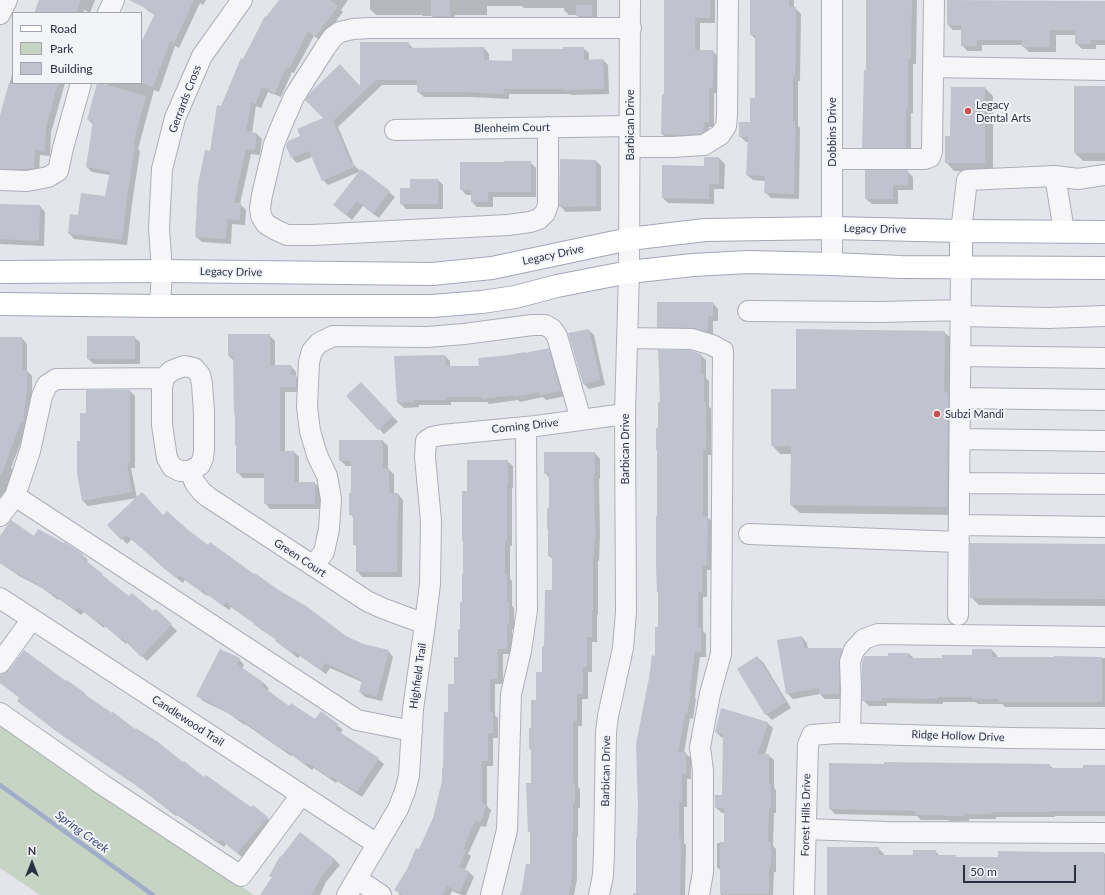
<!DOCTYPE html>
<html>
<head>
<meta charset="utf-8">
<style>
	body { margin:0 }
	#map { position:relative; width:1105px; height:895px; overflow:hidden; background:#e3e5eb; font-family:Lato,sans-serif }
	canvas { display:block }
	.legend { position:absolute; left:12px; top:12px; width:130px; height:72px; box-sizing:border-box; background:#f3f4f8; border:1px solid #a3a6b0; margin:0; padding:5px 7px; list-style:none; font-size:12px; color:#2b3043 }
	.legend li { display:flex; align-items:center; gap:8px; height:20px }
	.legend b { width:20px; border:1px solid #a3a6b0 }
	.north { position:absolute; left:12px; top:843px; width:40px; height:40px; -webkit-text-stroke:3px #f3f4f8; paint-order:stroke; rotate:0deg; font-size:11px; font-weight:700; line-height:16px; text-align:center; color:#2b3043 }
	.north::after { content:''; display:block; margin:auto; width:14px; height:18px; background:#2b3043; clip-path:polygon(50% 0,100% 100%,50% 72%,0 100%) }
	.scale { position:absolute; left:963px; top:865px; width:113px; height:18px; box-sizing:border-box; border:2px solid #2b3043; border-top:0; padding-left:5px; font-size:12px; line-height:14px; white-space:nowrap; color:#2b3043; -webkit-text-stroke:3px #f3f4f8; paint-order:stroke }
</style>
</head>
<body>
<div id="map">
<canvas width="1105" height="895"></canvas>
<ul class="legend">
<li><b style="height:5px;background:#fff"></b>Road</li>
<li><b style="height:11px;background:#c6d4c4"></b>Park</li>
<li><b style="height:11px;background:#c0c3ce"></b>Building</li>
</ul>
<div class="north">N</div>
<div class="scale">50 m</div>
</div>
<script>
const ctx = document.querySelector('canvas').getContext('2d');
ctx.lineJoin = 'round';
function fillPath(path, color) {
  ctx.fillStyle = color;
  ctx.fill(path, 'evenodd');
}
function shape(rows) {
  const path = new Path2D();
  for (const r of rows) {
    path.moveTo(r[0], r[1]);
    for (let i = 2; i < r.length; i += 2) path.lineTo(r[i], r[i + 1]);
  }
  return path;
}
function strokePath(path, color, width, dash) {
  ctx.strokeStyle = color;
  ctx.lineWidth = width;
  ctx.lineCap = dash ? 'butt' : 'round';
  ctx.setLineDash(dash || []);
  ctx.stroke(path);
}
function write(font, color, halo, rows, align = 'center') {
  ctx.font = font + ' Lato,sans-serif';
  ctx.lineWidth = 4;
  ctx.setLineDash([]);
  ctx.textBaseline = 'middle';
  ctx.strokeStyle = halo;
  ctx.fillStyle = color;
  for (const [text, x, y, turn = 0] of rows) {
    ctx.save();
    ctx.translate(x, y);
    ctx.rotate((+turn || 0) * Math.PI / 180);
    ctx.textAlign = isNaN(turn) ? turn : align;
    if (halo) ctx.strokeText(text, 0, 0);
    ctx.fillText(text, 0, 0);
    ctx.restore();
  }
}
fillPath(shape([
	[0,721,78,774,254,895,40,895,0,868]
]), '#c6d4c4');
fillPath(shape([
	[40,0,95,0,90,13,84,10,83,13,37,13],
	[145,0,206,0,203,5,200,3,179,48,175,46,159,92,154,90,138,149,140,151,132,204,127,245,74,239,69,233,79,216,106,197,110,175,92,172,87,167,93,125,88,119,108,83,141,83,141,41,142,42,155,15,148,11,143,6],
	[280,0,348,0,341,10,343,12,321,41,314,36,294,73,292,72,281,97,268,92,261,108,256,106,252,133,257,134,262,139,260,155,251,154,240,204,246,210,245,225,232,224,231,244,202,242,196,237,210,152,221,107,243,60,267,18],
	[370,0,597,0,597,22,582,22,577,15,569,15,564,10,564,8,524,8,522,6,487,6,487,15,455,15,455,22,437,22,432,16,423,16,422,15,376,15,370,9],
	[665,0,715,0,715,23,700,23,700,51,713,51,718,57,718,93,714,93,714,127,709,127,708,137,668,139,662,134,665,95],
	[751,0,794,0,794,8,795,8,801,14,800,81,798,81,798,126,800,128,799,199,771,198,765,192,765,181,753,180,747,175,749,142,746,142,740,136,751,123,756,99,756,39,751,35],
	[867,0,917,0,916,64,913,64,913,113,911,113,911,153,869,153,863,147,867,71],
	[1105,1,1105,45,1096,45,1096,49,1082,49,1076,43,1076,35,1056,35,1056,52,1029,52,1023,46,1023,45,982,45,982,51,967,51,962,45,962,30,953,30,948,25],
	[408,43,414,49,484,48,489,54,489,61,513,62,564,50,583,48,589,53,589,60,603,60,608,65,609,94,571,95,570,94,509,94,509,99,471,97,424,97,418,92,418,85,382,85,338,127,354,165,360,171,389,192,395,197,379,218,363,206,352,220,334,205,359,172,328,185,323,180,312,157,297,163,292,158,301,136,325,119,361,88],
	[13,71,13,83,65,83,51,133,50,156,40,155,39,173,0,174,0,119],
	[1105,87,1105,161,1083,161,1075,153],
	[952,88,985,88,993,96,993,171,954,171,946,162,951,137],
	[705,158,719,158,725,164,724,189,714,189,714,204,668,203,663,198,705,167],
	[596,161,601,166,601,211,566,212,560,206],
	[530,162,536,168,536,197,493,197,493,207,477,207,472,202,472,195,466,195,461,189],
	[908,172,913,177,913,190,898,190,898,204,872,204,866,199],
	[438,180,443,185,443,209,406,209,401,203,411,189],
	[0,205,40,206,45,212,44,246,0,244],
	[713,303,718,309,718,321,713,321,713,335,664,332,658,327],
	[589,330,594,335,605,385,589,389,583,383],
	[944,332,953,340,955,515,800,513,791,505,792,454,780,454,772,445,797,390],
	[269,335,275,341,275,366,291,366,296,372,296,376,301,381,301,392,285,392,285,452,294,452,299,457,299,483,314,483,320,488,320,509,270,509,265,503,265,478,243,478,237,472,234,361,229,356],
	[134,337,140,342,140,364,94,364,88,359],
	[0,338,22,338,27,344,27,371,32,376,32,395,27,427,11,468,17,474,10,493,5,491,0,498],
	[548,350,554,355,566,396,546,400,543,397,520,402,518,400,489,404,487,402,451,402,451,405,419,405,419,407,404,408,398,403,445,356,450,361,450,367,480,367,526,354],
	[701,355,706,360,706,378,709,381,709,407,711,408,711,455,708,455,708,518,713,522,712,570,707,570,707,597,703,597,703,631,706,634,706,657,700,657,695,697,696,699,693,719,690,718,684,753,685,753,691,758,691,779,687,779,687,807,684,807,684,843,686,845,685,895,633,895,634,893,637,894,659,628,659,429,661,403],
	[361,383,398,422,384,434,347,396],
	[130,391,135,396,135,468,131,468,137,498,88,506,83,501,81,442,87,414],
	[383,441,388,446,388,469,394,474,394,494,398,494,403,500,402,577,362,577,357,571,357,547,354,544,354,518,350,514,352,494,352,466,346,466,340,460],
	[595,453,600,459,600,479,599,479,600,535,599,561,598,561,598,615,597,615,597,642,592,642,592,672,588,672,588,699,582,699,582,726,578,726,578,787,580,789,580,808,578,808,578,837,577,837,577,879,574,895,520,895,521,892,523,892,531,865,531,834,529,831,532,784,532,751,530,749,532,729,543,673,553,591,553,559,549,556,549,531,548,529,550,509,550,479,545,473],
	[507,461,513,466,513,488,512,488,512,546,510,546,510,579,512,581,512,606,514,608,514,629,512,629,512,654,503,654,503,684,495,684,495,716,498,718,498,738,493,738,493,766,487,766,487,806,491,810,486,827,481,826,468,854,471,856,465,870,469,872,474,877,466,895,462,895,452,891,450,895,400,895,396,890,420,850,434,818,443,781,449,713,455,685,459,658,463,603,468,492],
	[164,516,187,530,208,546,254,575,346,637,363,645,388,651,393,657,382,701,365,697,360,692,362,682,330,668,326,674,300,656,298,658,282,646,277,640,260,629,255,624,231,607,229,610,208,595,207,596,185,580,183,583,166,570,132,539,127,544,108,525],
	[34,537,82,555,88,560,86,563,102,575,129,598,153,613,156,610,177,631,147,661,128,642,126,644,105,626,104,628,84,612,81,615,59,599,58,600,42,588,19,576,0,563,0,538],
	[1105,545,1105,606,979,605,971,597],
	[802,637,807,643,808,649,842,649,847,655,844,699,825,699,820,694,793,699,787,693],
	[992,650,997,655,997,658,1105,658,1105,707,1005,707,1002,704,978,704,975,702,943,702,943,704,887,703,887,706,869,706,863,700,889,657,889,654,909,654,915,659,943,659,973,656],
	[757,657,763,662,791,708,772,720,766,714,738,669],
	[239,659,244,665,242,669,264,683,269,689,267,691,290,707,315,720,337,725,343,730,340,734,378,759,384,764,362,797,337,781,336,783,314,768,312,770,292,755,291,756,245,724,245,725,226,712,203,701,198,696],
	[0,678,67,683,84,693,90,699,204,779,252,808,253,806,273,823,243,858,226,844,224,847,177,815,176,816,140,788,63,736,24,706,18,701,20,698,0,683],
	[767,723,773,728,765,755,768,755,774,760,774,788,776,790,776,813,774,813,773,846,776,849,776,872,774,872,773,895,721,895,721,871,717,867,717,843,725,843,725,813,722,813,716,808,723,796,724,738,721,737,716,732],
	[1049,765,1054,769,1084,769,1105,766,1105,816,1055,816,1055,817,996,817,996,819,969,819,969,821,949,821,948,820,921,820,917,816,835,814,830,809],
	[878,848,884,854,884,856,914,856,935,851,940,856,955,856,958,858,999,858,1104,853,1105,854,1105,895,828,895],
	[334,859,340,865,326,882,320,895,261,895,273,878,271,876]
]), '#0003');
strokePath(shape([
	[0,785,153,895]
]), '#9fadca', 4.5);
fillPath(shape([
	[39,0,81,0,76,13,34,13],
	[129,0,194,0,174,43,170,41,153,87,141,83,141,43,155,13],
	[279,0,330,0,338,6,315,37,308,31,289,69,286,67,275,93,262,87,255,104,251,102,246,131,257,133,255,150,246,149,234,203,241,203,240,220,227,219,226,239,195,237,198,184,205,150,210,151,217,105,221,106,241,58,243,59,265,16,266,17],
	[431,0,450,0,450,16,431,16],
	[664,0,710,0,710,18,695,18,695,50,713,50,713,88,709,88,709,122,704,122,703,132,700,134,685,135,661,134,662,94,664,94],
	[750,0,789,0,789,7,796,7,795,76,793,76,793,121,795,121,795,152,794,194,764,193,765,176,746,175,748,137,739,137,739,122,750,122,750,98,755,98,755,35,750,35],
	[866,0,912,0,911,59,908,59,908,108,906,108,906,148,862,148,864,70,866,70],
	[947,0,1105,1,1105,40,1091,40,1091,44,1075,44,1075,30,1050,30,1050,47,1022,47,1022,40,977,40,977,46,961,46,961,25,947,25],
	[576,5,592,5,592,16,576,16],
	[360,42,409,42,409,48,484,47,484,60,512,61,512,49,563,49,563,47,584,47,584,60,603,59,604,89,564,90,564,89,504,89,504,94,464,92,417,92,417,80,376,80,333,121,350,161,356,166,322,181,309,151,291,158,286,146,288,141,300,136,297,129,323,118,305,100,311,92,340,64,360,86],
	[9,83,58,83,46,127,45,151,35,150,34,168,26,169,0,169,0,115],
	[97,83,100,83,146,96,133,144,135,145,127,198,122,240,68,234,70,214,78,215,81,193,105,196,110,171,86,167,93,121,87,120],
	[1074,86,1105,86,1105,153,1074,153],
	[951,87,985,87,985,163,945,163,945,136,950,136],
	[704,157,719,157,719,184,709,184,709,199,662,198,662,165,704,166],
	[560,159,596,160,596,206,559,207],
	[504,161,531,161,531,192,488,192,488,202,471,202,471,190,460,190,460,162,504,162],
	[361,169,390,191,373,214,357,201,346,215,333,205],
	[865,170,908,170,908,185,893,185,893,199,865,199],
	[410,179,438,179,438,204,400,204,400,188,410,188],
	[0,204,40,205,39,241,0,239],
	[657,302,713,302,713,316,708,316,708,330,701,330,692,328,657,327],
	[589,329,600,380,583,384,568,333],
	[796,329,945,331,944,392,948,393,947,507,790,505,791,446,771,446,771,389,796,389],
	[228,334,270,334,270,365,291,365,291,375,296,375,296,387,280,387,280,451,294,451,294,482,315,482,315,504,264,504,264,473,236,473,236,445,235,445,235,415,234,415,233,356,228,356],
	[87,336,135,336,135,359,87,359],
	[0,337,22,337,22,370,27,370,27,389,23,422,21,422,1,475,0,475],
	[549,348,561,391,540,395,539,392,513,397,513,395,482,399,482,397,446,397,446,400,414,400,414,402,397,403,394,356,445,355,446,366,479,366,478,358,509,355,525,352,525,353],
	[658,350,690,350,701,354,701,374,704,374,704,402,706,402,706,450,703,450,703,516,708,516,707,565,702,565,702,592,698,592,698,627,701,627,701,652,695,652,689,692,691,692,687,714,685,713,678,752,686,752,686,774,682,774,682,802,679,802,679,838,681,838,680,895,636,895,636,838,637,838,638,807,636,744,649,678,652,655,655,656,655,627,658,627,658,592,657,592,656,565,656,516,657,516,657,450,656,450,656,428,658,428,658,402,660,402],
	[361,382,393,416,378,430,346,396],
	[86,390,130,390,130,463,127,463,132,492,82,501,77,473,77,441,80,441,80,413,86,413],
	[339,440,383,440,383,468,389,468,389,493,398,493,397,572,356,572,356,545,353,545,353,515,349,515,349,493,351,493,351,461,339,461],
	[544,452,595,452,595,474,594,474,595,529,594,556,593,556,593,610,592,610,592,637,587,637,587,667,583,667,583,694,577,694,577,721,573,721,573,783,575,783,575,803,573,803,573,832,572,832,572,874,569,895,521,895,526,864,530,864,530,832,528,832,526,783,531,783,531,749,529,749,529,728,531,728,531,700,536,700,536,672,542,672,542,646,544,646,545,590,552,590,552,556,548,556,548,529,547,529,547,508,549,508,549,474,544,474],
	[467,460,508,460,508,483,507,483,507,541,505,541,505,574,507,574,507,602,509,602,509,624,507,624,507,649,498,649,498,679,490,679,490,712,493,712,493,733,488,733,488,761,482,761,482,803,486,804,481,822,475,821,463,849,466,850,459,867,469,871,460,892,447,886,442,895,403,895,394,890,407,869,416,848,419,849,433,818,442,781,442,768,443,768,444,712,448,712,448,684,454,684,454,657,458,657,458,629,460,629,460,602,462,602,462,574,463,574,463,541,462,541,462,491,467,491],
	[142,492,163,515,167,511,187,529,208,545,210,542,254,574,255,573,277,589,306,606,346,636,363,644,389,650,377,696,359,692,362,680,325,663,320,670,294,651,292,653,275,641,276,639,253,624,254,623,226,602,223,606,202,590,201,591,179,575,177,578,159,564,160,564,126,535,121,540,107,525],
	[11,520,34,536,38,529,64,543,64,542,83,554,81,557,103,574,102,575,129,596,132,593,153,611,156,609,172,624,141,657,122,638,120,639,100,622,98,623,78,607,76,610,53,594,52,595,35,583,12,571,0,562,0,536],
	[970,543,1105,544,1105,599,970,598],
	[802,636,804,648,842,648,839,662,839,694,819,694,819,688,786,694,777,640],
	[220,649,240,658,237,664,264,683,262,686,289,706,291,703,315,719,321,711,338,724,335,729,379,758,357,792,332,777,330,778,308,763,306,765,286,750,285,751,240,719,239,720,219,707,196,696],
	[972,649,992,649,992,657,1054,657,1054,656,1102,657,1102,702,998,702,998,699,972,699,972,697,938,697,938,699,882,698,882,701,862,701,862,664,864,656,888,656,888,653,909,653,909,658,942,658,942,655,972,655],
	[24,650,66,681,67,680,85,693,84,694,112,713,112,711,135,729,136,728,158,742,183,762,184,761,204,777,206,775,251,807,253,805,268,817,237,853,221,839,218,842,171,810,170,811,133,783,56,731,39,718,17,701,20,697,0,683,0,676,1,674,5,673,9,670],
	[757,656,786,702,765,715,737,669],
	[721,708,768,722,758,754,769,754,769,784,771,784,771,808,769,808,768,842,771,842,771,867,769,867,769,894,720,894,720,842,724,842,724,808,715,808,715,795,722,795,723,734,715,732],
	[884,762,1050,764,1050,768,1083,768,1083,765,1105,765,1105,811,1050,811,1050,812,991,812,991,814,964,814,964,816,943,816,943,815,915,815,915,811,829,809,829,763,884,764],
	[300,832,335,859,321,877,311,895,260,895,272,877,269,876,280,856,281,857],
	[827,847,879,847,879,855,913,855,913,850,936,850,936,855,956,855,956,857,998,857,998,851,1049,852,1104,852,1104,895,827,895]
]), '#c0c3ce');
const minor = shape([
	[108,13,114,0],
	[0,14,7,0],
	[933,67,1105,70],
	[548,127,548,205,545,213,539,219,530,222,508,225,312,235,287,235,276,230,266,224,261,216,260,208,262,195,274,144,283,122,294,97,325,48,333,37,340,32,353,29,370,28,631,28],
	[395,130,629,126],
	[630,147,673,147,704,145,720,135,726,126,727,116,728,0],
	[832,159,925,159,930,157,932,151,934,0],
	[1055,176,1078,179,1105,175],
	[0,180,27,181,48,177,58,171,63,148,81,83],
	[961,231,967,180,1055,176,1064,231],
	[832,264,832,0],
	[160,306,162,271,159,228,162,169,175,118,202,56,242,0],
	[748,311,881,312,961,310],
	[961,316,1048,318,1105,316],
	[627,338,692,339,712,345,723,351,721,654,710,694,700,747,703,771,703,872,699,895],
	[960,356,1105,358],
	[184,366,194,368,200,375,202,384,204,412,204,450,203,458,200,465,190,471,180,471,172,467,167,458,162,425,162,387,164,378,171,371,184,366],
	[960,398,1105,400],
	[960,439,1105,441],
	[190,471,195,483,202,492,208,497,367,601,382,608,425,624],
	[959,483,1105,484],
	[15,496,357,720,412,731],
	[0,516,15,496,30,451,42,396,47,385,56,379,164,378],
	[959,525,1105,527],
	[749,534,959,542],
	[313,566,324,552,329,529,331,499,327,476,317,455,310,431,307,407,309,362,312,351,319,343,333,336,427,337,464,334,532,325,545,325,552,329,557,336,581,420],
	[0,598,377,844],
	[958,615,961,267],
	[0,663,32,619],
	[0,713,103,785,241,876,301,795],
	[850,733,851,689,850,662,854,650,864,639,878,634,1105,637],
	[806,829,886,832,1105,833],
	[357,879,381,895],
	[347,895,398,809,405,791,409,776,413,709,425,624,430,584,431,521,425,457,426,441,432,437,442,435,536,426,625,414],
	[491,895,507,830,511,694,521,651,527,610,526,427],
	[599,895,603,875,604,852,606,732,608,716,623,648,626,612,625,414,629,272,630,0],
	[804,895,808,745,812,735,837,733,1009,738,1105,739]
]);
const major = shape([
	[961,231,961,267],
	[0,272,162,271,432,274,492,268,629,239,705,230,832,228,961,231,1105,232],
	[0,304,160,306,432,306,482,302,515,297,557,286,629,272,693,265,748,262,832,264,901,267,1105,268]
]);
strokePath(minor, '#acafb9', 22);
strokePath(major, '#a2a7b6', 24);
strokePath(minor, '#f6f6f9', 20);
strokePath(major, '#fff', 22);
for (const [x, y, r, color] of [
	[968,111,4,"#cc4e4c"],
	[937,414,4,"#cc4e4c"]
]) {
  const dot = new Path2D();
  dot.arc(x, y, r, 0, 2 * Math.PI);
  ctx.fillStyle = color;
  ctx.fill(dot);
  strokePath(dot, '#f3f4f8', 1.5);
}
write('11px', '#2b3043', '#f3f4f8', [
	["Gerrards Cross",185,99,-69],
	["Barbican Drive",630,125,-90],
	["Blenheim Court",512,128,-1],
	["Dobbins Drive",832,132,-90],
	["Legacy Drive",875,229,1],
	["Legacy Drive",553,255,-12],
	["Legacy Drive",231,272,1],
	["Corning Drive",525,426,-6],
	["Barbican Drive",625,449,-90],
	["Green Court",300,558,33],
	["Highfield Trail",418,676,-82],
	["Candlewood Trail",188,721,33],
	["Ridge Hollow Drive",958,736,2],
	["Barbican Drive",606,771,-89],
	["Forest Hills Drive",806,815,-89]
]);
write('11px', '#2b3043', '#f3f4f8', [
	["Legacy",976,105],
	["Dental Arts",976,118],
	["Subzi Mandi",945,414]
], 'left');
write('italic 12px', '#364876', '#f3f4f8', [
	["Spring Creek",82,832,36]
]);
</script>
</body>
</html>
